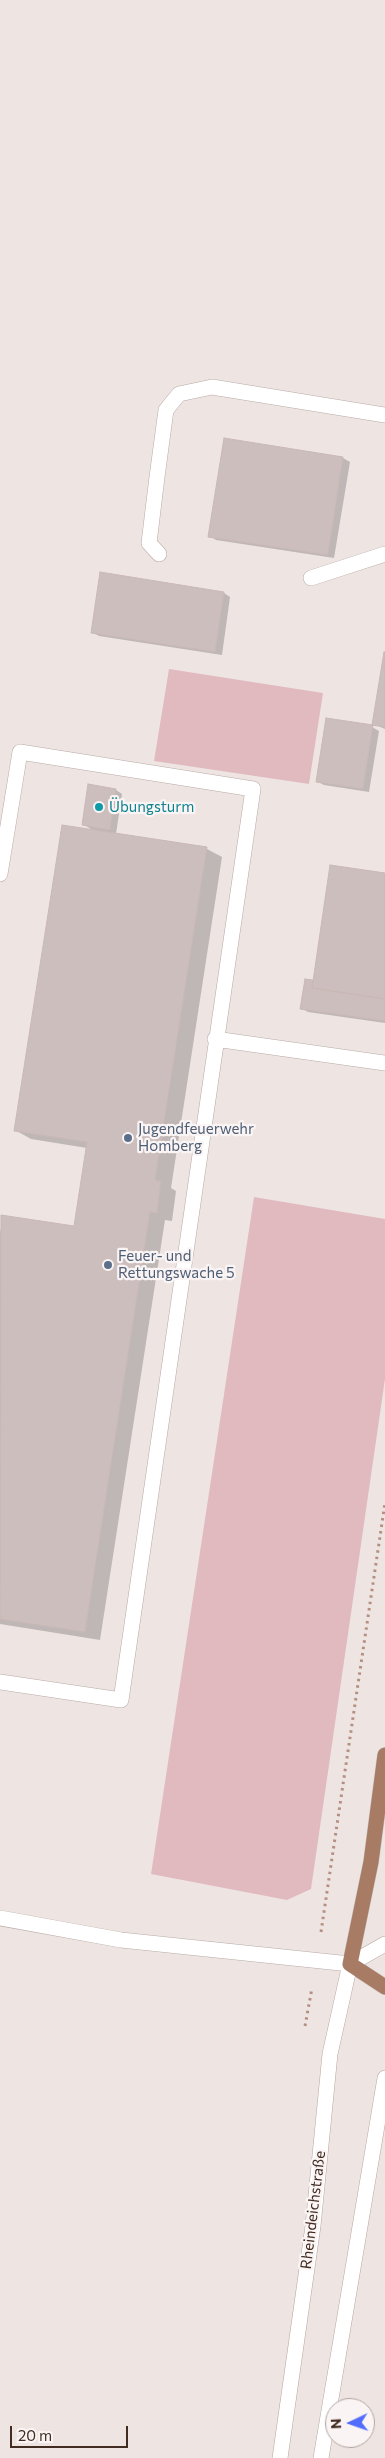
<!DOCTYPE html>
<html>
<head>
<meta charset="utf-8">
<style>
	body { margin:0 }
	#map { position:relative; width:385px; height:2458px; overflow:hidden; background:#eee5e3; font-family:Commissioner,sans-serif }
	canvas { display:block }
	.north { position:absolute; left:325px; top:2398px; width:50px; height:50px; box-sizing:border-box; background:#faf5f4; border:1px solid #b0a5a0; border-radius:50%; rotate:267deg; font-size:14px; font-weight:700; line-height:20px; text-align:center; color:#422c21 }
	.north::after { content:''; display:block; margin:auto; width:18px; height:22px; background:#526dfe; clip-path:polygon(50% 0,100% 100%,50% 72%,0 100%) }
	.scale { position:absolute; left:10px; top:2426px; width:118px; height:22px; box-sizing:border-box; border:2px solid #422c21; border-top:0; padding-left:6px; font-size:15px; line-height:18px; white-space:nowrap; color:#422c21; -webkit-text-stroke:4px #faf5f4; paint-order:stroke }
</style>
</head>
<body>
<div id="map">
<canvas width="385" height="2458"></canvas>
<div class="north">N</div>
<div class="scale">20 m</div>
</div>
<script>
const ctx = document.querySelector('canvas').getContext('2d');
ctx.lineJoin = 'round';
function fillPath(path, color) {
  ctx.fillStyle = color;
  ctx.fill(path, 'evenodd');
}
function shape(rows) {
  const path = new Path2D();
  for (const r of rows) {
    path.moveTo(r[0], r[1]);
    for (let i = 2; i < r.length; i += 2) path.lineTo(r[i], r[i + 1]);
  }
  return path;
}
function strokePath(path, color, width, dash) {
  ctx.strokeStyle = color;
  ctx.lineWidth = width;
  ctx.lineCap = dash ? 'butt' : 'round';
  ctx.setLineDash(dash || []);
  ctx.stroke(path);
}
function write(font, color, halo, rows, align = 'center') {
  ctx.font = font + ' Commissioner,sans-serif';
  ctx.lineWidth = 4.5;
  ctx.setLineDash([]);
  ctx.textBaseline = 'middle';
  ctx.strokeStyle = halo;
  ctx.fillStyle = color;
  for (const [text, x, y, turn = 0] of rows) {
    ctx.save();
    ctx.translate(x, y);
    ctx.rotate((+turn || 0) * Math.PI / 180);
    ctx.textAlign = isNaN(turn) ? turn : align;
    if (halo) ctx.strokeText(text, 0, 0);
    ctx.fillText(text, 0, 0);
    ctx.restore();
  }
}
fillPath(shape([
	[169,669,323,693,309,784,154,761],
	[254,1197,385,1219,385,1379,311,1889,287,1900,151,1874]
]), '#e1bac0');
fillPath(shape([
	[225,439,343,458,350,462,334,558,216,540,210,536],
	[224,593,230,597,222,655,99,636,92,632],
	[385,653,385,729,374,724],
	[372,727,379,731,369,792,324,785,317,781],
	[116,790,122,794,116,834,207,849,222,857,171,1188,176,1191,172,1221,165,1220,100,1640,0,1624,0,1233,3,1217,75,1228,87,1148,31,1139,15,1130,94,831,83,824],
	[385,874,385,1023,308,1012,301,1008,306,980,314,981]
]), '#0003');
const building = shape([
	[224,438,343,457,328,555,208,537,224,438],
	[100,572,224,592,215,652,91,633,100,572],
	[384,652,385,652,385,727,372,725,384,652],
	[326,718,373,725,363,789,316,782,326,718],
	[88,784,116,789,110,830,82,825,88,784],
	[62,825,207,847,155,1180,161,1181,157,1213,150,1212,85,1632,0,1619,1,1215,74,1226,87,1142,14,1131,62,825],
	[330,865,385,873,385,999,312,988,330,865],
	[305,979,313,980,312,988,385,999,385,1021,300,1009,305,979]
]);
fillPath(building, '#ccbebc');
strokePath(building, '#c9b8b5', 1);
const lane = shape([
	[159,554,149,543,157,477,166,410,179,394,212,387,385,415],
	[311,578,385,554],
	[0,874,20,752,253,789,121,1700,0,1682],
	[215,1039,385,1063]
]);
const street = shape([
	[0,1918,121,1940,350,1964]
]);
const secondary = shape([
	[280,2458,313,2226,330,2054,350,1964,385,1944],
	[321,2458,385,2078]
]);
const primary = shape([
	[385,1755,371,1862,350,1964,385,1987]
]);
strokePath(lane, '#b7aaa5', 16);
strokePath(street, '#b7aaa5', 16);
strokePath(secondary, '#b8a49d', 16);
strokePath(primary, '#cac4c1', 16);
strokePath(shape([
	[321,1932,385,1503],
	[305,2026,312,1988]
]), '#b58f81', 3, [2.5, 4]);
strokePath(lane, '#fff', 15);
strokePath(street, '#fff', 15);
strokePath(secondary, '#fff', 15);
strokePath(primary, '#a87b64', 15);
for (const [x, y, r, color] of [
	[99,807,5,"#0f9aa8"],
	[128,1138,5,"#5c6f8a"],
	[108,1265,5,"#5c6f8a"]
]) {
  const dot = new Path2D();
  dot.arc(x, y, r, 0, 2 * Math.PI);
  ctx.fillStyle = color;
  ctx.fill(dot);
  strokePath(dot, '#faf5f4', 2);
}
write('15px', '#0d838f', '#faf5f4', [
	["Übungsturm",109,807]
], 'left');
write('15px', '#4e5e75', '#faf5f4', [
	["Jugendfeuerwehr",138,1129],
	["Homberg",138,1146],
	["Feuer- und",118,1256],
	["Rettungswache 5",118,1273]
], 'left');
write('15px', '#422c21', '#faf5f4', [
	["Rheindeichstraße",313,2210,-83]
]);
</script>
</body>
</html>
